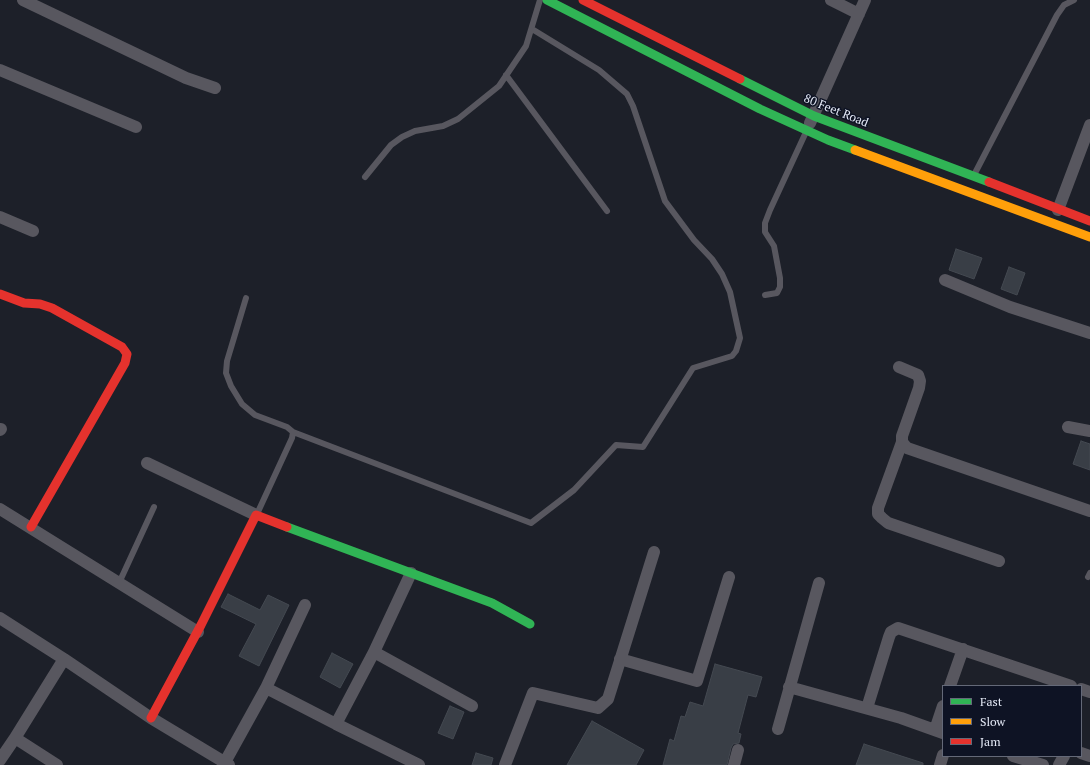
<!DOCTYPE html>
<html>
<head>
<meta charset="utf-8">
<style>
	body { margin:0 }
	#map { position:relative; width:1090px; height:765px; overflow:hidden; background:#1d2029; font-family:"PT Serif",serif }
	canvas { display:block }
	.legend { position:absolute; left:942px; top:685px; width:140px; height:72px; box-sizing:border-box; background:#0e1324; border:1px solid #646978; margin:0; padding:5px 7px; list-style:none; font-size:12px; color:#e4e9f6 }
	.legend li { display:flex; align-items:center; gap:8px; height:20px }
	.legend b { width:20px; border:1px solid #646978 }
</style>
</head>
<body>
<div id="map">
<canvas width="1090" height="765"></canvas>
<ul class="legend">
<li><b style="height:5px;background:#30b455"></b>Fast</li>
<li><b style="height:5px;background:#ff9f0a"></b>Slow</li>
<li><b style="height:5px;background:#e5322d"></b>Jam</li>
</ul>
</div>
<script>
const ctx = document.querySelector('canvas').getContext('2d');
ctx.lineJoin = 'round';
function fillPath(path, color) {
  ctx.fillStyle = color;
  ctx.fill(path, 'evenodd');
}
function shape(rows) {
  const path = new Path2D();
  for (const r of rows) {
    path.moveTo(r[0], r[1]);
    for (let i = 2; i < r.length; i += 2) path.lineTo(r[i], r[i + 1]);
  }
  return path;
}
function strokePath(path, color, width, dash) {
  ctx.strokeStyle = color;
  ctx.lineWidth = width;
  ctx.lineCap = dash ? 'butt' : 'round';
  ctx.setLineDash(dash || []);
  ctx.stroke(path);
}
function write(font, color, halo, rows, align = 'center') {
  ctx.font = font + ' "PT Serif",serif';
  ctx.lineWidth = 3;
  ctx.setLineDash([]);
  ctx.textBaseline = 'middle';
  ctx.strokeStyle = halo;
  ctx.fillStyle = color;
  for (const [text, x, y, turn = 0] of rows) {
    ctx.save();
    ctx.translate(x, y);
    ctx.rotate((+turn || 0) * Math.PI / 180);
    ctx.textAlign = isNaN(turn) ? turn : align;
    if (halo) ctx.strokeText(text, 0, 0);
    ctx.fillText(text, 0, 0);
    ctx.restore();
  }
}
const building = shape([
	[956,249,982,258,974,279,949,270,956,249],
	[1009,267,1025,273,1017,295,1001,289,1009,267],
	[1081,441,1090,444,1090,470,1073,464,1081,441],
	[228,594,260,610,268,595,289,605,259,666,239,656,256,624,221,607,228,594],
	[332,653,353,664,340,688,320,677,332,653],
	[715,664,762,677,756,697,748,695,738,733,741,734,739,743,733,744,731,748,727,765,663,765,670,739,674,741,681,716,685,717,690,702,703,706,715,664],
	[450,706,464,712,453,739,438,733,450,706],
	[592,721,644,750,636,765,567,765,592,721],
	[864,744,923,763,923,765,856,765,864,744],
	[476,753,493,758,491,765,472,765,476,753]
]);
fillPath(building, '#393e46');
strokePath(building, '#444951', 1);
strokePath(shape([
	[506,75,607,211],
	[974,175,1057,15,1064,5,1074,0],
	[365,177,391,145,402,137,415,131,443,126,458,119,499,86,526,46,540,0],
	[765,295,777,293,780,287,780,278,774,246,765,232,765,223,770,210,806,132],
	[246,298,227,361,226,373,231,386,242,404,255,415,287,427,293,432,292,438,257,514],
	[293,432,531,523,574,490,616,445,643,447,693,368,732,356,736,351,740,338,730,292,722,274,712,259,694,240,665,201,633,106,627,94,599,70,532,29],
	[1088,577,1090,573],
	[119,583,154,507]
]), '#58575f', 6);
strokePath(shape([
	[23,0,186,78,215,88],
	[831,0,859,14],
	[0,70,136,127],
	[810,123,865,0],
	[1058,210,1090,125],
	[0,217,33,231],
	[945,280,1010,307,1090,333],
	[899,367,918,375,920,381,919,388,902,436,902,442,907,448,1090,511],
	[1068,427,1090,431],
	[0,430,1,429],
	[902,442,878,508,878,514,882,518,888,523,999,561],
	[147,463,256,515],
	[0,509,198,632],
	[0,618,64,659,15,738],
	[374,652,472,706],
	[64,659,151,718,229,765],
	[620,659,697,681,729,577],
	[950,686,963,649],
	[789,687,901,718,943,733],
	[266,688,305,605],
	[1081,689,1090,692],
	[867,708,889,637,891,632,898,628,1071,686],
	[336,724,419,765],
	[778,729,819,583],
	[935,730,943,706],
	[1081,753,1090,756],
	[1013,756,1043,765],
	[0,760,15,738,57,765],
	[225,762,266,688,336,724,374,652,411,573],
	[505,765,533,693,598,708,608,699,654,552],
	[734,765,738,750],
	[940,765,943,755],
	[1059,765,1064,756]
]), '#58575f', 12);
strokePath(shape([
	[547,0,760,109,828,140,855,150],
	[740,79,814,116,989,182],
	[287,527,492,603,530,624]
]), '#30b455', 9);
strokePath(shape([
	[855,150,1090,237]
]), '#ff9f0a', 9);
strokePath(shape([
	[583,0,740,79],
	[989,182,1090,221],
	[0,294,24,303,40,304,52,308,122,347,127,354,125,363,31,527],
	[151,718,201,625,256,515,287,527]
]), '#e5322d', 9);
write('12px', '#e4e9f6', '#0e1324', [
	["80 Feet Road",836,111,22]
]);
</script>
</body>
</html>
